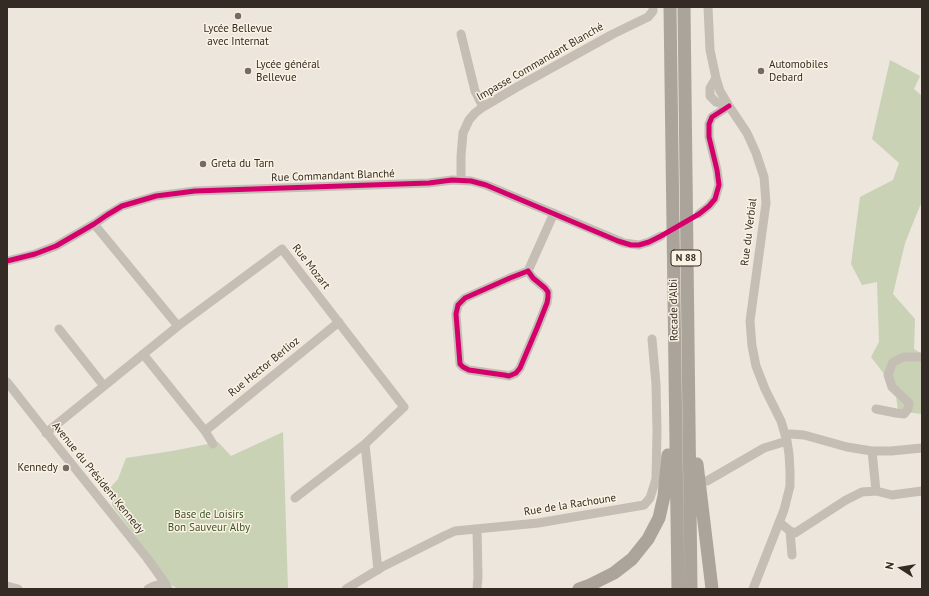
<!DOCTYPE html>
<html>
<head>
<meta charset="utf-8">
<style>
	body { margin:0 }
	#map { position:relative; width:929px; height:596px; overflow:hidden; background:#ece6dc; font-family:"PT Sans",sans-serif }
	canvas { display:block }
	.frame { position:absolute; inset:0; border:8px solid #342b24; pointer-events:none }
	.north { position:absolute; left:881px; top:548px; width:40px; height:40px; -webkit-text-stroke:3px #faf2e2; paint-order:stroke; rotate:282deg; font-size:11px; font-weight:700; line-height:16px; text-align:center; color:#342b24 }
	.north::after { content:''; display:block; margin:auto; width:14px; height:18px; background:#342b24; clip-path:polygon(50% 0,100% 100%,50% 72%,0 100%) }
</style>
</head>
<body>
<div id="map">
<canvas width="929" height="596"></canvas>
<div class="frame"></div>
<div class="north">N</div>
</div>
<script>
const ctx = document.querySelector('canvas').getContext('2d');
ctx.lineJoin = 'round';
function fillPath(path, color) {
  ctx.fillStyle = color;
  ctx.fill(path, 'evenodd');
}
function shape(rows) {
  const path = new Path2D();
  for (const r of rows) {
    path.moveTo(r[0], r[1]);
    for (let i = 2; i < r.length; i += 2) path.lineTo(r[i], r[i + 1]);
  }
  return path;
}
function strokePath(path, color, width, dash) {
  ctx.strokeStyle = color;
  ctx.lineWidth = width;
  ctx.lineCap = dash ? 'butt' : 'round';
  ctx.setLineDash(dash || []);
  ctx.stroke(path);
}
function write(font, color, halo, rows, align = 'center') {
  ctx.font = font + ' "PT Sans",sans-serif';
  ctx.lineWidth = 3;
  ctx.setLineDash([]);
  ctx.textBaseline = 'middle';
  ctx.strokeStyle = halo;
  ctx.fillStyle = color;
  for (const [text, x, y, turn = 0] of rows) {
    ctx.save();
    ctx.translate(x, y);
    ctx.rotate((+turn || 0) * Math.PI / 180);
    ctx.textAlign = isNaN(turn) ? turn : align;
    if (halo) ctx.strokeText(text, 0, 0);
    ctx.fillText(text, 0, 0);
    ctx.restore();
  }
}
fillPath(shape([
	[890,60,920,76,914,89,922,96,922,201,905,243,893,294,915,319,914,349,922,354,922,414,898,411,895,388,871,357,879,342,877,282,862,285,851,264,860,197,893,180,899,163,872,139],
	[283,432,288,589,178,589,171,585,112,505,112,501,115,497,110,490,110,488,118,479,126,458,172,451,218,442,231,456]
]), '#c9d2b5');
strokePath(shape([
	[708,7,710,50,716,78,720,91,729,106,747,133,756,153,764,177,766,203,750,321,752,346,756,366,765,389,781,421,787,441,789,454,790,471,790,486,784,510,753,589],
	[461,34,475,91,483,107],
	[716,78,710,88,710,96,716,102,729,106],
	[461,180,461,156,463,133,469,120,475,113,483,107,517,87,613,34,648,17,653,11,653,7],
	[699,214,709,206,715,199,719,185,717,170,709,137,709,124,712,117,729,106],
	[94,224,178,326],
	[7,261,35,254,56,246,94,224,107,215,122,206,156,196,195,191,429,183,452,180,471,181,486,185,624,243,639,245,649,242,661,236],
	[528,271,533,278,545,288,548,292,548,297,547,303,537,328,520,368,516,373,509,376,504,375,469,370,463,367,460,364,456,314,458,305,465,298,510,278,528,271],
	[528,271,554,213],
	[59,329,104,386],
	[143,354,205,431,213,444],
	[7,382,58,447,147,558,165,583,168,589],
	[876,409,896,413,904,414,908,409,909,403,892,387,888,375,893,362,904,357,922,357],
	[205,431,339,322],
	[46,433,178,326,282,249,404,407,365,444,295,498],
	[785,435,791,434,804,435,847,447,872,451,891,451,922,448],
	[365,444,378,570],
	[872,451,876,491],
	[707,481,764,448,787,441],
	[779,522,790,531,795,533,846,500,862,492,876,491,892,495,922,491],
	[790,531,792,555],
	[7,586,18,589],
	[148,589,154,586,165,583],
	[346,589,384,566,444,536,455,531,538,523,644,505,650,498,656,479,657,431,656,384,652,339],
	[477,589,478,577,477,529]
]), '#c4beb5', 9);
strokePath(shape([
	[670,7,678,589],
	[684,7,691,589],
	[697,464,712,589],
	[579,589,590,585,614,573,632,559,648,539,659,518,664,496,668,455]
]), '#aaa49b', 13);
strokePath(shape([
	[7,261,35,254,56,246,94,224,107,215,122,206,156,196,195,191,429,183,452,180,471,181,486,185,618,241,631,245,639,245,649,242,661,236,699,214,709,206,715,199,719,185,717,170,709,137,709,124,712,117,729,106],
	[528,271,533,278,545,288,548,292,548,297,547,303,537,328,520,368,516,373,509,376,504,375,469,370,463,367,460,364,456,314,458,305,465,298,510,278,528,271]
]), '#d6006c', 5);
for (const [x, y, r, color] of [
	[238,16,4,"#746c64"],
	[248,71,4,"#746c64"],
	[761,71,4,"#746c64"],
	[203,164,4,"#746c64"],
	[66,468,4,"#746c64"]
]) {
  const dot = new Path2D();
  dot.arc(x, y, r, 0, 2 * Math.PI);
  ctx.fillStyle = color;
  ctx.fill(dot);
  strokePath(dot, '#faf2e2', 1.5);
}
for (const [x, y, w] of [
	[686,258,30]
]) {
  const box = new Path2D();
  box.roundRect(x - w / 2, y - 8, w, 16, 3);
  ctx.fillStyle = '#faf2e2';
  ctx.fill(box);
  strokePath(box, '#342b24', 1);
}
write('bold 10px', '#342b24', null, [
	["N 88",686,258]
]);
write('11px', '#342b24', '#faf2e2', [
	["Lycée Bellevue",238,29,"center"],
	["avec Internat",238,42,"center"],
	["Lycée général",256,65],
	["Bellevue",256,78],
	["Automobiles",769,65],
	["Debard",769,78],
	["Greta du Tarn",211,164],
	["Kennedy",58,468,"right"]
], 'left');
write('11px', '#342b24', '#faf2e2', [
	["Impasse Commandant Blanché",540,62,-30],
	["Rue Commandant Blanché",333,176,-2],
	["Rue du Verbial",749,232,-83],
	["Rue Mozart",311,267,52],
	["Rocade d'Albi",674,310,-91],
	["Rue Hector Berlioz",264,367,-39],
	["Avenue du Président Kennedy",98,478,51],
	["Rue de la Rachoune",570,505,-9]
]);
write('11px', '#3e5327', '#faf2e2', [
	["Base de Loisirs",209,515],
	["Bon Sauveur Alby",209,528]
]);
</script>
</body>
</html>
